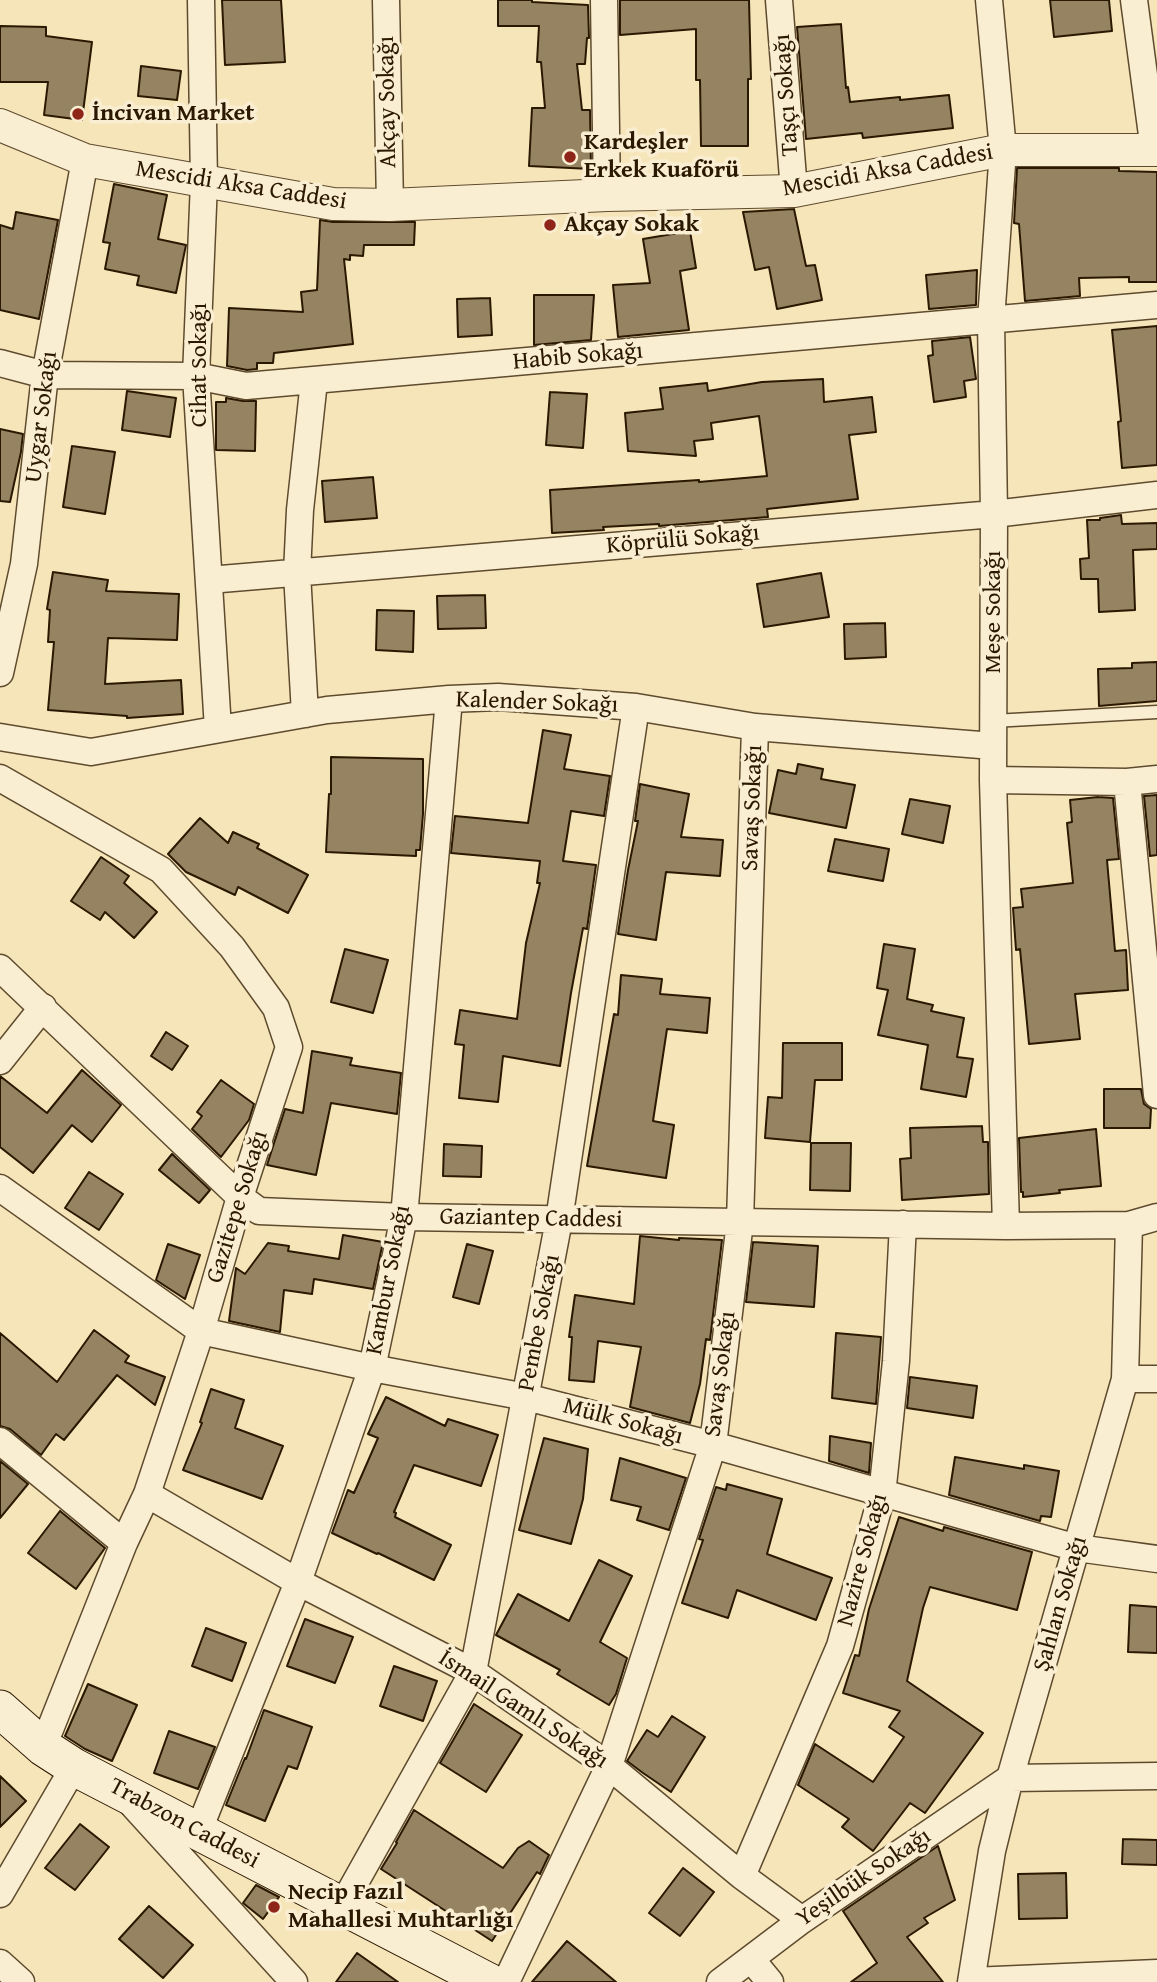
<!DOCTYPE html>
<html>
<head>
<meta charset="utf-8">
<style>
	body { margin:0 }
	canvas { display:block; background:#f7e5ba }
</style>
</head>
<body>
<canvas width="1157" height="1982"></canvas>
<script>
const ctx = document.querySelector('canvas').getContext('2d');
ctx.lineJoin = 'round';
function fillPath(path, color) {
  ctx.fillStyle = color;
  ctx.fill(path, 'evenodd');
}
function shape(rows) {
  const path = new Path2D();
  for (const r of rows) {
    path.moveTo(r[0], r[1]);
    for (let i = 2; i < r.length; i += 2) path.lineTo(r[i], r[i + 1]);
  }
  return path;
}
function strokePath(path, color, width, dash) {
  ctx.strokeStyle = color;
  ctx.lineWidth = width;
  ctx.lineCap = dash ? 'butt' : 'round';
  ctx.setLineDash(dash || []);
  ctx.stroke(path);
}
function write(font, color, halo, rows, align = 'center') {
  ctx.font = font + ' "Gentium Book Plus",serif';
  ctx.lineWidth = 7;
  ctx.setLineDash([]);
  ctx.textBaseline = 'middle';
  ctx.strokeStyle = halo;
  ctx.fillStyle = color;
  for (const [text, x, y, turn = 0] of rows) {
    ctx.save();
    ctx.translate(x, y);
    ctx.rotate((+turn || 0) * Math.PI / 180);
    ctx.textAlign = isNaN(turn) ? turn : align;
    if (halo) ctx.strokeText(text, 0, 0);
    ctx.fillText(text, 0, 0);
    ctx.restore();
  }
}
const building = shape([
	[222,0,281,0,285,62,225,65,222,0],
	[498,0,532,0,532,2,588,5,589,38,587,38,585,64,577,64,582,110,590,110,591,169,529,166,532,108,545,108,541,62,537,62,539,26,498,26,498,0],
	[620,0,749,0,751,79,748,79,748,146,701,146,700,80,696,80,696,29,620,35,620,0],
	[1050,0,1109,0,1112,31,1054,37,1050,0],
	[841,24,846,88,848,87,850,102,900,97,900,100,949,95,953,128,863,138,862,133,806,139,797,27,841,24],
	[0,26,46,27,46,36,92,42,82,120,44,115,48,82,0,82,0,26],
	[141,66,181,71,177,100,138,96,141,66],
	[1017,168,1119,168,1119,171,1157,172,1157,282,1129,282,1129,277,1079,278,1080,296,1025,301,1019,224,1014,223,1017,168],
	[114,184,167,195,158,239,186,245,176,293,137,285,139,276,105,269,110,243,103,242,114,184],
	[794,209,806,266,815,265,822,300,777,309,769,267,755,270,743,212,794,209],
	[16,212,58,220,39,319,0,310,0,225,13,229,16,212],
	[320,220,333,222,415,222,414,245,364,245,363,256,350,255,350,260,344,259,353,344,274,353,273,363,257,363,257,369,247,370,227,366,229,308,303,312,301,292,317,290,320,220],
	[690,231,696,268,680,271,689,330,618,337,613,285,650,283,643,239,690,231],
	[977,270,976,305,929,309,926,275,977,270],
	[534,295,594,295,591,340,534,345,534,295],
	[490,298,492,335,458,337,457,299,490,298],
	[1157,326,1157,465,1122,468,1118,422,1121,421,1112,330,1157,326],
	[970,337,976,379,964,381,966,397,934,402,928,356,933,355,932,341,970,337],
	[823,379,824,402,872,397,876,432,849,435,858,499,767,509,768,517,659,526,659,524,603,527,604,530,552,533,550,490,699,480,699,482,767,476,759,416,711,423,713,439,694,441,696,456,628,451,625,413,663,409,660,388,707,383,708,391,762,382,823,379],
	[127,391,176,398,170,437,122,430,127,391],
	[550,392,587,394,583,448,546,445,550,392],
	[226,398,243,401,256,401,255,451,216,450,216,402,226,402,226,398],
	[0,429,23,434,21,452,10,502,0,501,0,429],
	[72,446,115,452,105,514,63,507,72,446],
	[373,477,377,518,325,522,322,481,373,477],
	[1121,515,1122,524,1157,523,1157,549,1133,550,1135,610,1099,612,1098,579,1081,579,1080,559,1089,558,1087,520,1100,520,1100,518,1121,515],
	[53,572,108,580,106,591,179,594,177,640,108,638,105,684,181,680,183,714,127,718,127,716,48,710,54,642,48,642,50,610,47,609,53,572],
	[821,573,829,617,764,627,757,584,821,573],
	[485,595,486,628,438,629,437,596,485,595],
	[377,610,414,611,413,652,376,650,377,610],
	[885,623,886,657,845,659,844,624,885,623],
	[1157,662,1157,701,1099,706,1098,669,1132,668,1132,663,1157,662],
	[543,730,571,735,564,769,610,776,604,816,571,811,563,861,596,865,587,929,583,928,571,993,560,1066,503,1056,498,1102,459,1098,464,1045,455,1044,460,1010,517,1019,526,943,540,883,537,883,540,861,451,853,455,816,528,823,543,730],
	[331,757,423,759,423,814,420,850,416,850,416,856,326,852,329,794,331,794,331,757],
	[798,764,823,769,821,779,855,785,846,828,769,813,778,770,796,774,798,764],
	[640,784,689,794,681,837,723,840,720,876,666,872,656,940,618,934,628,870,638,821,635,821,640,784],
	[1157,795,1157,855,1150,856,1144,796,1157,795],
	[1098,797,1113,798,1119,859,1107,860,1115,951,1126,950,1128,990,1075,994,1080,1039,1029,1044,1020,949,1016,950,1013,908,1023,907,1021,889,1073,883,1067,823,1072,822,1070,800,1098,797],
	[910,799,950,806,943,843,902,834,910,799],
	[200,818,228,843,233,832,259,844,257,848,308,875,288,913,238,887,235,895,186,872,168,854,200,818],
	[835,839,889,849,883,881,828,871,835,839],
	[101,857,129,876,124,883,157,912,134,938,105,912,100,920,71,901,101,857],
	[884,944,915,949,907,999,933,1005,931,1011,964,1018,957,1057,973,1059,966,1097,921,1089,928,1045,878,1035,888,990,877,988,884,944],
	[345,949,388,960,373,1013,331,1002,345,949],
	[621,975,662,979,660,994,710,998,707,1033,667,1029,653,1121,674,1125,666,1178,587,1166,614,1014,618,1015,621,975],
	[166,1032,188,1046,172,1070,151,1056,166,1032],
	[783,1043,842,1043,842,1080,815,1080,810,1142,765,1138,768,1097,782,1098,783,1043],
	[312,1051,352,1058,350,1065,401,1073,397,1114,331,1103,316,1175,267,1165,285,1109,303,1113,312,1051],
	[82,1070,121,1105,92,1142,72,1125,33,1173,0,1147,0,1076,47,1113,82,1070],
	[221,1080,254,1104,249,1120,221,1157,192,1129,202,1116,197,1112,221,1080],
	[1104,1089,1141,1089,1144,1104,1151,1109,1150,1128,1104,1128,1104,1089],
	[982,1126,983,1142,988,1142,989,1194,902,1200,900,1159,911,1158,910,1128,982,1126],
	[1096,1129,1101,1186,1059,1190,1060,1193,1023,1197,1023,1192,1021,1192,1019,1138,1096,1129],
	[811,1143,851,1143,850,1191,810,1190,811,1143],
	[444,1144,482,1146,481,1177,443,1176,444,1144],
	[172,1154,210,1190,199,1203,159,1170,172,1154],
	[89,1172,123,1194,99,1230,65,1208,89,1172],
	[343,1235,383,1242,373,1289,314,1279,312,1294,284,1290,280,1332,229,1321,236,1268,245,1274,268,1243,289,1246,288,1251,339,1259,343,1235],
	[640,1236,679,1240,679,1238,722,1240,710,1340,706,1339,700,1384,690,1423,630,1407,641,1347,598,1341,594,1382,569,1380,572,1337,569,1337,575,1295,634,1304,640,1236],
	[753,1242,818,1246,814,1307,746,1302,753,1242],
	[168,1244,200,1255,185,1299,156,1280,168,1244],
	[467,1244,493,1251,479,1304,453,1297,467,1244],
	[94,1330,129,1356,125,1362,165,1377,155,1405,117,1375,64,1440,56,1434,41,1455,10,1429,0,1426,0,1333,57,1382,94,1330],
	[836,1333,881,1337,876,1404,832,1398,836,1333],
	[910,1377,977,1386,973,1418,907,1408,910,1377],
	[211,1389,244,1400,235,1428,283,1446,262,1499,183,1470,202,1423,200,1422,211,1389],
	[386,1397,445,1426,448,1419,498,1435,481,1486,414,1465,394,1512,396,1513,395,1517,451,1545,434,1580,378,1553,377,1554,332,1533,348,1490,354,1493,378,1438,368,1434,386,1397],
	[830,1436,871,1443,869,1473,829,1461,830,1436],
	[544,1438,588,1449,583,1499,571,1544,519,1530,544,1438],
	[955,1457,1024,1469,1024,1465,1059,1471,1051,1517,1041,1516,1040,1521,949,1495,955,1457],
	[620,1458,686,1478,669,1530,637,1520,641,1507,611,1500,620,1458],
	[0,1461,28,1484,0,1518,0,1461],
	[727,1484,782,1499,767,1554,832,1578,816,1620,737,1590,728,1618,682,1603,703,1540,699,1539,716,1487,726,1490,727,1484],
	[60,1511,105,1548,76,1589,28,1553,60,1511],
	[899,1517,943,1531,944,1527,1032,1552,1017,1610,930,1587,923,1608,907,1681,983,1733,925,1813,910,1803,873,1851,842,1827,849,1819,798,1785,815,1744,873,1782,904,1737,889,1727,900,1711,843,1693,855,1655,859,1656,869,1609,899,1517],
	[599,1560,632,1576,600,1642,627,1658,616,1694,609,1705,557,1674,560,1670,496,1635,518,1594,569,1621,599,1560],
	[1130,1605,1157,1607,1157,1653,1128,1652,1130,1605],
	[305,1619,353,1637,335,1683,287,1666,305,1619],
	[206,1628,246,1643,232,1681,192,1666,206,1628],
	[394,1666,437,1681,423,1721,380,1706,394,1666],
	[88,1684,137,1705,112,1761,85,1749,65,1736,88,1684],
	[474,1704,522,1735,486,1792,440,1763,474,1704],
	[264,1710,312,1727,297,1769,288,1766,265,1821,226,1805,245,1758,246,1759,264,1710],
	[672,1716,705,1737,671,1792,643,1773,627,1761,647,1730,658,1737,672,1716],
	[169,1731,215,1747,198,1789,154,1773,169,1731],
	[0,1776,26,1801,0,1827,0,1776],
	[414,1810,503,1868,518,1848,529,1841,549,1855,540,1874,537,1872,492,1941,381,1869,397,1843,396,1842,414,1810],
	[80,1824,109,1847,75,1890,45,1868,80,1824],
	[1123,1839,1157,1840,1157,1865,1122,1864,1123,1839],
	[938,1846,955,1900,924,1918,928,1923,907,1937,943,1982,851,1982,877,1963,843,1911,938,1846],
	[683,1868,714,1892,680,1936,649,1913,683,1868],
	[1066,1873,1067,1918,1019,1919,1018,1874,1066,1873],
	[256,1885,279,1897,263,1919,243,1903,256,1885],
	[149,1906,193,1945,163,1978,119,1939,149,1906],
	[567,1941,616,1982,532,1982,567,1941],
	[357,1953,398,1982,336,1982,357,1953]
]);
fillPath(building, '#958361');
strokePath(building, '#2b1800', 2);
const service = shape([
	[993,721,1157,712]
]);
const minor = shape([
	[201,0,204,182,196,376,218,729],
	[386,0,390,205],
	[604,0,607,195],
	[779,0,794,191],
	[989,0,1003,150,991,320,994,514,993,780,1006,1226],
	[1134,0,1154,150],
	[0,363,45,375,196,376,246,386,1157,305],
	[209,580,994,514,1157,495],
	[0,673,24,564,45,375,85,160],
	[305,714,297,573,300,510,314,381],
	[0,737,91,752,327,710,449,699,498,697,636,707,755,727,993,746],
	[0,778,161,870,232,947,276,1008,289,1047,240,1197,201,1331,147,1494,124,1543,43,1747],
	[993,780,1127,782,1157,779],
	[1127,782,1157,1095],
	[0,968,240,1197,259,1211,404,1217,1006,1226,1129,1225,1157,1217],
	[0,1061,43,1007],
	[0,1188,201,1331,372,1368,526,1397,713,1445,1077,1548,1157,1559],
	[1125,1379,1157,1379],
	[0,1441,124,1543],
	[147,1494,298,1582,473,1672,609,1766,742,1876,802,1920],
	[132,1804,294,1982],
	[198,1832,298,1582,372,1368,404,1217,449,699],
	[742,1876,840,1646,882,1495,896,1361,903,1224],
	[0,1894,74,1767],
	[342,1906,473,1672,559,1220,636,707],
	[751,1959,770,1982],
	[0,1963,21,1982],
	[972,1981,1157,1973],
	[506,1982,609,1766,713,1445,740,1222,755,727],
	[720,1982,802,1920,1010,1778,1157,1776],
	[971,1982,992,1851,1010,1778,1125,1379,1129,1225]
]);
const tertiary = shape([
	[0,125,85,160,333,204,390,205,607,195,794,191,1003,150,1157,150]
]);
const secondary = shape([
	[0,1709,43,1747,74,1767,489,1982]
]);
strokePath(service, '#5e4b2e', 15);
strokePath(minor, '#5e4b2e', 29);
strokePath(tertiary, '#5e4b2e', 34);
strokePath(secondary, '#2b1800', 39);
strokePath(service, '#faeed2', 12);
strokePath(minor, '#faeed2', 26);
strokePath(tertiary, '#faeed2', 32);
strokePath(secondary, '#faeed2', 37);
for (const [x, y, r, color] of [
	[78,114,7,"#8f2418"],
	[570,157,7,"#8f2418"],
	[550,225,7,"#8f2418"],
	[274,1907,7,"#8f2418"]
]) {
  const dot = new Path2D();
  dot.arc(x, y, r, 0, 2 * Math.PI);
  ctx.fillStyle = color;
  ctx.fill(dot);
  strokePath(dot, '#faeed2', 2.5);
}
write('24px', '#2b1800', '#faeed2', [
	["Taşçı Sokağı",787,95,-94],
	["Akçay Sokağı",388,102,-91],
	["Mescidi Aksa Caddesi",888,171,-10],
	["Mescidi Aksa Caddesi",241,186,9],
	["Habib Sokağı",578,357,-5],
	["Cihat Sokağı",200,365,-90],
	["Uygar Sokağı",42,417,-83],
	["Köprülü Sokağı",683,540,-5],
	["Meşe Sokağı",994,612,-90],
	["Kalender Sokağı",537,703,2],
	["Savaş Sokağı",753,808,-88],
	["Gazitepe Sokağı",238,1207,-73],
	["Gaziantep Caddesi",531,1219,1],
	["Kambur Sokağı",389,1280,-79],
	["Pembe Sokağı",540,1323,-79],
	["Savaş Sokağı",721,1374,-83],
	["Mülk Sokağı",623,1422,15],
	["Nazire Sokağı",863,1560,-75],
	["Şahlan Sokağı",1061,1604,-74],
	["İsmail Gamlı Sokağı",523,1710,33],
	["Trabzon Caddesi",184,1824,28],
	["Yeşilbük Sokağı",864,1878,-34]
]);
write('bold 24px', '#2b1800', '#faeed2', [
	["İncivan Market",92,114],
	["Kardeşler",584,143],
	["Erkek Kuaförü",584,171],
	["Akçay Sokak",564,225],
	["Necip Fazıl",288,1893],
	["Mahallesi Muhtarlığı",288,1921]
], 'left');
</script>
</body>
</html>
